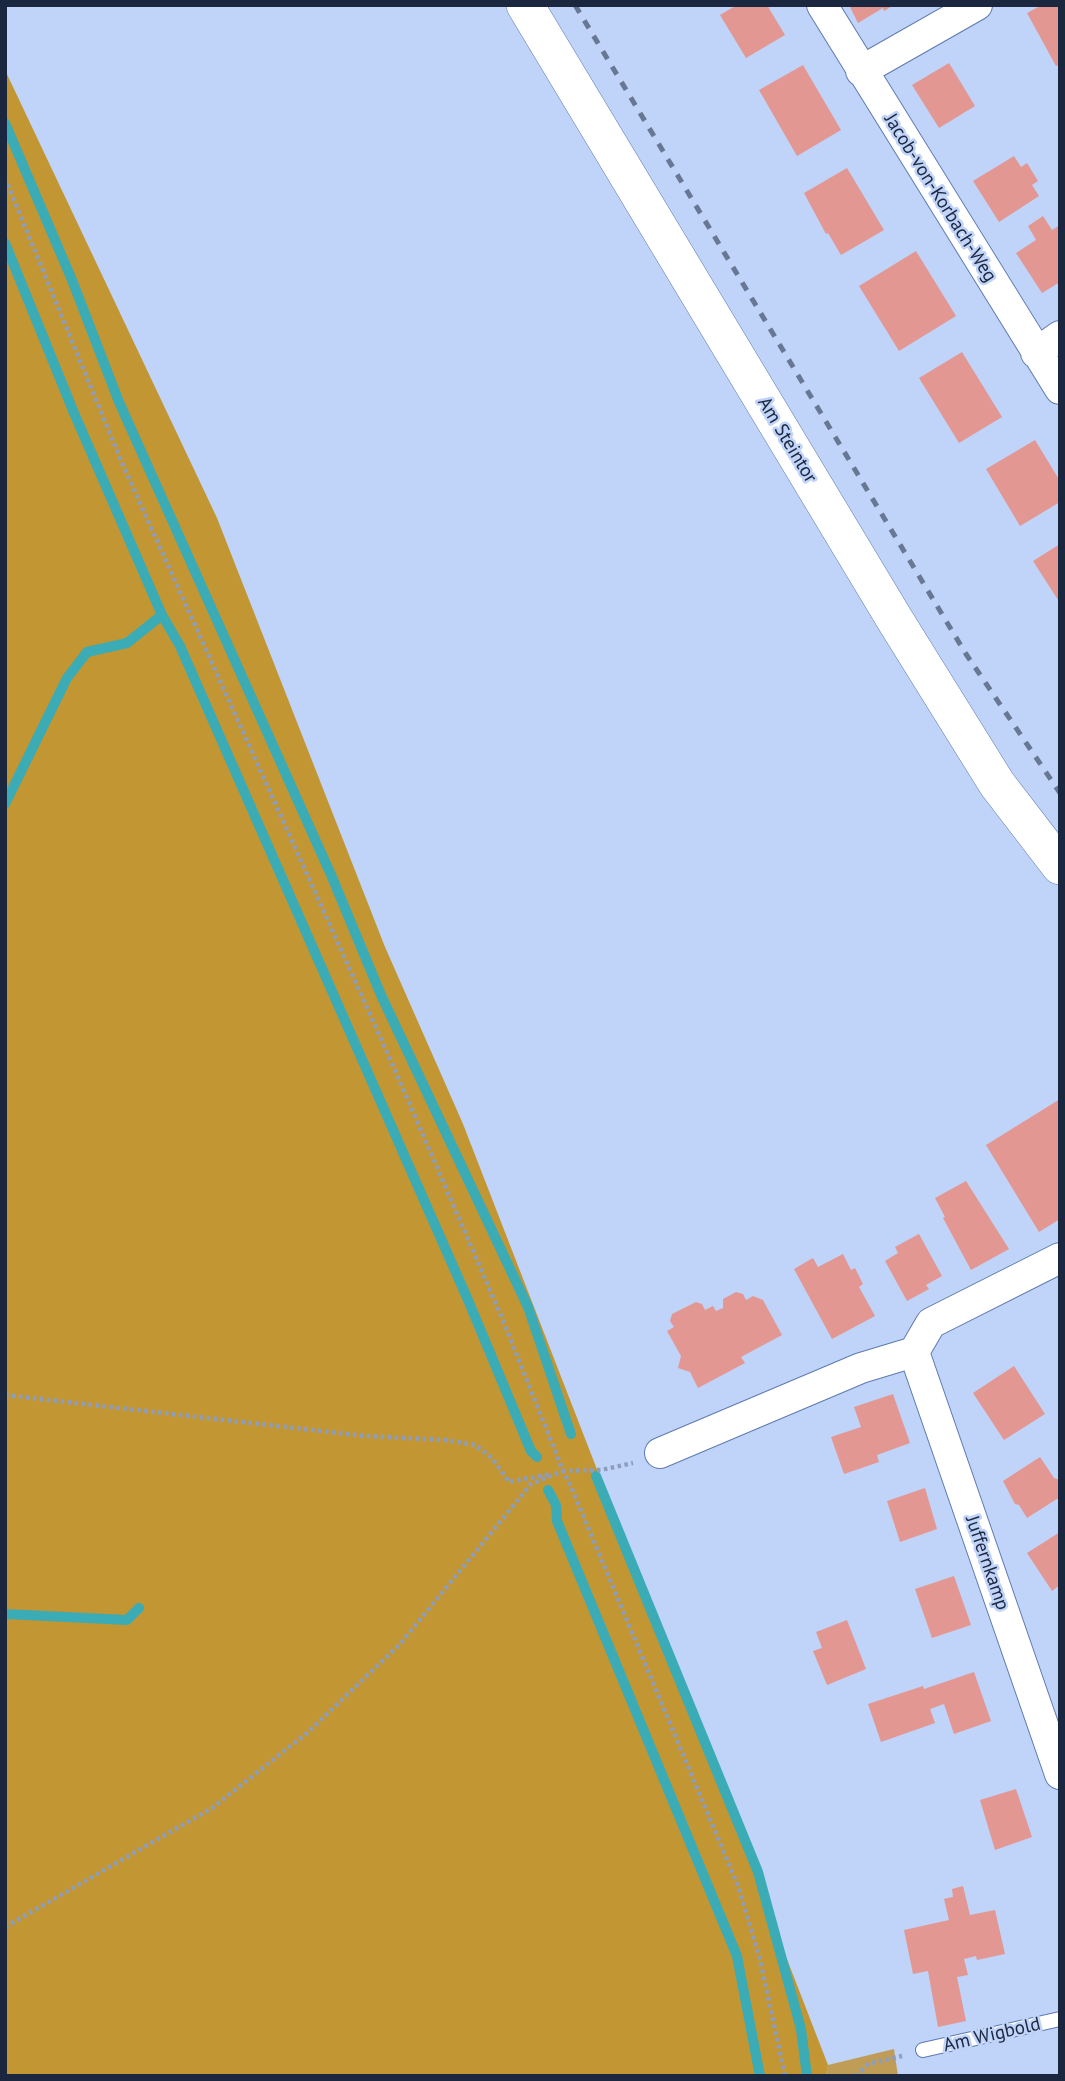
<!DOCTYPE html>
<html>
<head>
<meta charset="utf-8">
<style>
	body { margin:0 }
	#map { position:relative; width:1065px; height:2081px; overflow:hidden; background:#c0d3f8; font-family:"PT Sans",sans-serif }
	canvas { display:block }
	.frame { position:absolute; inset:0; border:7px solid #1b273e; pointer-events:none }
</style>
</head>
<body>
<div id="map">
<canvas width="1065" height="2081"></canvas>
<div class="frame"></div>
</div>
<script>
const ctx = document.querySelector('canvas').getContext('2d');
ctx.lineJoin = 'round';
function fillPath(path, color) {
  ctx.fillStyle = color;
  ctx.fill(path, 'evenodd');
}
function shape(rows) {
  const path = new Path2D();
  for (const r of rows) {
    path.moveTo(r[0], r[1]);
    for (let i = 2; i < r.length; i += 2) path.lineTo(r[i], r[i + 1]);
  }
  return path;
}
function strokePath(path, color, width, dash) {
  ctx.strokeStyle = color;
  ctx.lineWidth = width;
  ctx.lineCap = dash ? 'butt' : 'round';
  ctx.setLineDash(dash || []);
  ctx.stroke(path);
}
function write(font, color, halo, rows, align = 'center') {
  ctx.font = font + ' "PT Sans",sans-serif';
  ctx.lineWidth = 5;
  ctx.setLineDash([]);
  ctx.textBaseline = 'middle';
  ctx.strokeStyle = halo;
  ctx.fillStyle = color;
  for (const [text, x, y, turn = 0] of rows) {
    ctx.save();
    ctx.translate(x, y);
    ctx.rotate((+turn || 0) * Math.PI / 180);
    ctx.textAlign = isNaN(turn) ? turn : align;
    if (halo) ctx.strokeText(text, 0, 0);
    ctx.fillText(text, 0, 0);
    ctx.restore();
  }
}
fillPath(shape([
	[894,2049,898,2076,826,2076,828,2065]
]), '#c09d56');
fillPath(shape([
	[5,70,217,518,385,947,463,1124,828,2065,826,2076,5,2076]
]), '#c29633');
strokePath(shape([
	[5,123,72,280,119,402,332,877,381,995,528,1307,571,1434],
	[5,243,74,413,162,615,180,646,468,1300,531,1451,537,1457],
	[5,804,67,678,87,652,127,643,162,615],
	[596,1476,758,1872,801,2029,807,2076],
	[548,1490,556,1505,557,1521,737,1956,760,2076],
	[5,1614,127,1620,139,1608]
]), '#3babb5', 10);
fillPath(shape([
	[737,5,767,5,785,35,746,58,720,15],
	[849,5,894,5,884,11,883,8,858,23],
	[1042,5,1060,5,1060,65,1056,66,1027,13],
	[949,63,975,106,939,128,912,85],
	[803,65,841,130,797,156,759,90],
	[1014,156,1021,167,1027,163,1038,181,1032,185,1039,196,999,222,973,181],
	[847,168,884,230,841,255,828,233,826,234,804,193],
	[1043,216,1052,230,1060,225,1060,282,1042,293,1016,253,1036,240,1028,226],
	[916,251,956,316,899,351,859,286],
	[962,352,1002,417,959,443,919,378],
	[1035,440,1060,481,1060,502,1020,526,986,469],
	[1060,544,1060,603,1033,561],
	[1060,1099,1060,1219,1039,1232,986,1145],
	[966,1181,1009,1249,971,1270,943,1218,945,1217,935,1198],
	[919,1234,942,1276,926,1285,929,1289,907,1301,885,1261,898,1253,895,1247],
	[843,1254,851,1270,855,1268,863,1284,859,1287,875,1316,832,1339,794,1269,813,1258,818,1267],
	[736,1292,743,1294,746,1300,753,1296,763,1300,782,1335,741,1357,745,1363,698,1388,690,1372,678,1368,681,1356,667,1331,674,1327,670,1321,672,1314,696,1302,702,1304,705,1310,713,1306,716,1311,723,1308,723,1299],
	[1014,1366,1045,1414,1004,1440,973,1393],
	[893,1394,910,1443,877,1455,879,1462,844,1474,831,1437,861,1427,854,1407],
	[1040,1457,1054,1478,1060,1480,1060,1497,1027,1518,1019,1505,1015,1504,1003,1481],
	[925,1488,937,1529,900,1542,887,1501],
	[1060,1532,1060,1585,1052,1591,1027,1553],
	[954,1576,971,1625,932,1638,915,1589],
	[847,1620,866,1669,827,1685,813,1651,822,1648,816,1632],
	[974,1672,991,1721,954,1734,944,1704,930,1709,935,1723,881,1742,868,1704,923,1686,924,1689],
	[1016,1789,1032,1837,995,1850,980,1800],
	[963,1886,970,1915,995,1910,1005,1954,977,1960,976,1956,964,1959,968,1975,957,1977,966,2021,938,2027,928,1971,913,1974,904,1930,949,1920,944,1899,953,1897,952,1889]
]), '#e39792');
const service = shape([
	[923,2050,1060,2019]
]);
const minor = shape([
	[822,5,1060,389],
	[861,71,977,5],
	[1036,353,1060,336],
	[1060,1258,931,1323,914,1352,1060,1774],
	[660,1453,861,1368,914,1352]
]);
const tertiary = shape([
	[525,5,895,620,997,784,1060,866]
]);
strokePath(service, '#5e7ab2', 16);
strokePath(minor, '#5e7ab2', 32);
strokePath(tertiary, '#5e7ab2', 38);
strokePath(shape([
	[5,178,122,463,391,1061,502,1318,563,1471,572,1489,738,1886,760,1960,785,2076],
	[5,1395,365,1436,446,1440,475,1445,492,1458,509,1482,550,1474],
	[562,1471,601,1470,633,1463],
	[5,1927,212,1808,307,1733,400,1644,531,1484,563,1471],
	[856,2076,868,2064,902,2056]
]), '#8c9dbd', 4.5, [3.5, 3.5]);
strokePath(service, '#fff', 14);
strokePath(minor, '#fff', 30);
strokePath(tertiary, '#fff', 37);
strokePath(shape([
	[575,5,966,654,1060,793]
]), '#677794', 5, [9, 9]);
write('19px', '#1b273e', '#c0d3f8', [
	["Jacob-von-Korbach-Weg",940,198,58],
	["Am Steintor",787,440,59],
	["Juffernkamp",987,1563,71],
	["Am Wigbold",992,2035,-13]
]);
</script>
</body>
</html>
